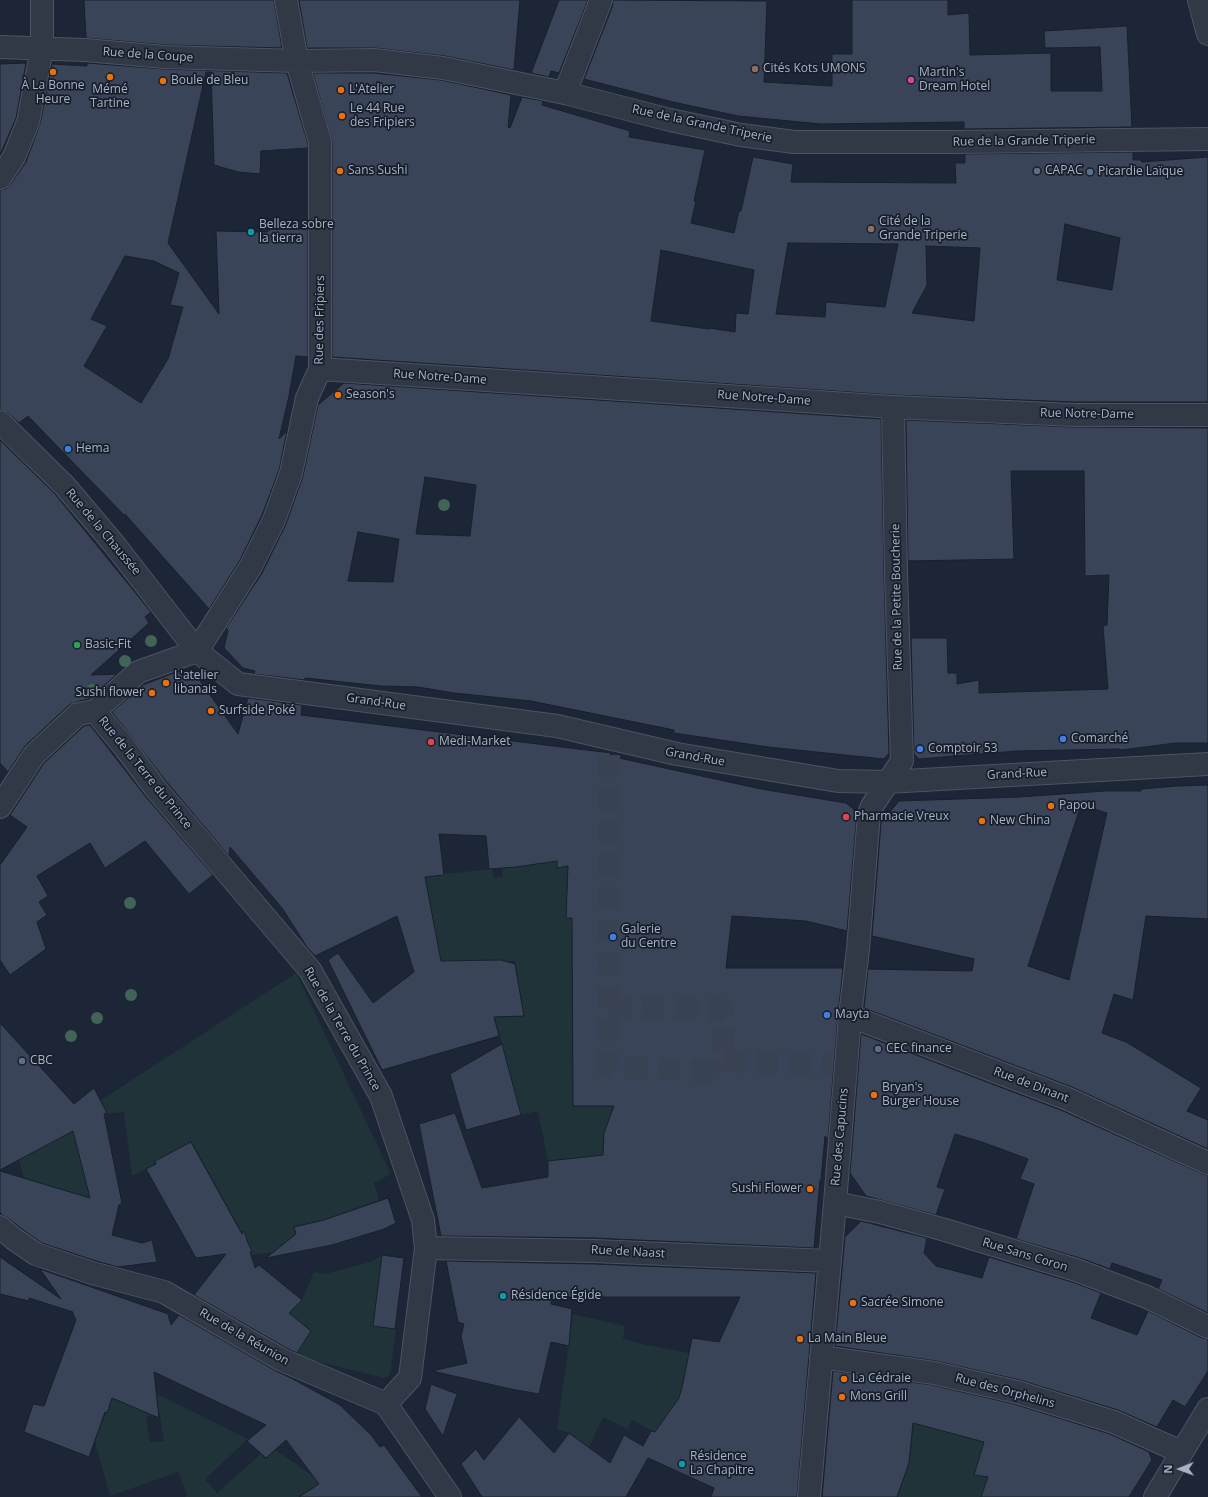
<!DOCTYPE html>
<html>
<head>
<meta charset="utf-8">
<style>
	body { margin:0 }
	#map { position:relative; width:1208px; height:1497px; overflow:hidden; background:#1d2637; font-family:"Open Sans",sans-serif }
	canvas { display:block }
	.north { position:absolute; left:1160px; top:1449px; width:40px; height:40px; -webkit-text-stroke:3px #171e2b; paint-order:stroke; rotate:269deg; font-size:11px; font-weight:700; line-height:16px; text-align:center; color:#aab3c5 }
	.north::after { content:''; display:block; margin:auto; width:14px; height:18px; background:#aab3c5; clip-path:polygon(50% 0,100% 100%,50% 72%,0 100%) }
</style>
</head>
<body>
<div id="map">
<canvas width="1208" height="1497"></canvas>
<div class="north">N</div>
</div>
<script>
const ctx = document.querySelector('canvas').getContext('2d');
ctx.lineJoin = 'round';
function fillPath(path, color) {
  ctx.fillStyle = color;
  ctx.fill(path, 'evenodd');
}
function shape(rows) {
  const path = new Path2D();
  for (const r of rows) {
    path.moveTo(r[0], r[1]);
    for (let i = 2; i < r.length; i += 2) path.lineTo(r[i], r[i + 1]);
  }
  return path;
}
function strokePath(path, color, width, dash) {
  ctx.strokeStyle = color;
  ctx.lineWidth = width;
  ctx.lineCap = dash ? 'butt' : 'round';
  ctx.setLineDash(dash || []);
  ctx.stroke(path);
}
function write(font, color, halo, rows, align = 'center') {
  ctx.font = font + ' "Open Sans",sans-serif';
  ctx.lineWidth = 3.5;
  ctx.setLineDash([]);
  ctx.textBaseline = 'middle';
  ctx.strokeStyle = halo;
  ctx.fillStyle = color;
  for (const [text, x, y, turn = 0] of rows) {
    ctx.save();
    ctx.translate(x, y);
    ctx.rotate((+turn || 0) * Math.PI / 180);
    ctx.textAlign = isNaN(turn) ? turn : align;
    if (halo) ctx.strokeText(text, 0, 0);
    ctx.fillText(text, 0, 0);
    ctx.restore();
  }
}
fillPath(shape([
	[555,836,557,867,572,866,568,884,566,918,572,918,573,1105,614,1106,604,1133,601,1194,548,1161,538,1111,521,1115,495,1017,524,1016,515,961,441,961,425,876,492,869,494,878,503,877,502,868,530,865],
	[296,973,391,1174,374,1183,379,1200,322,1220,295,1226,296,1234,274,1252,251,1255,248,1243,192,1142,156,1161,156,1163,137,1174,132,1175,124,1112,104,1114,100,1101],
	[73,1129,90,1198,25,1181,19,1160],
	[383,1255,374,1326,396,1329,390,1374,384,1378,295,1356,311,1331,289,1313,302,1300,314,1272,325,1274,370,1262],
	[573,1314,625,1326,623,1339,647,1345,689,1353,722,1389,664,1437,632,1420,627,1429,603,1417,589,1447,570,1433,557,1430],
	[157,1394,248,1439,205,1479,217,1493,261,1454,265,1459,276,1450,313,1476,319,1484,300,1497,185,1497,187,1495,178,1472,110,1496,95,1441,112,1399,133,1407,154,1400],
	[159,1410,164,1441,150,1443,146,1416,158,1414,157,1411],
	[914,1423,984,1442,974,1475,988,1477,982,1497,897,1497,903,1480,877,1470,878,1453,910,1457]
]), '#1f3338');
const building = shape([
	[84,0,274,0,282,48,166,45,86,38,84,0],
	[299,0,520,0,514,70,445,56,375,48,307,48,299,0],
	[559,0,588,0,559,73,551,71,549,77,531,73,559,0],
	[613,0,767,1,764,82,832,86,832,54,852,54,852,0,948,0,948,15,969,13,970,55,1051,53,1051,91,1102,91,1100,47,1045,48,1044,31,1127,26,1132,127,964,129,964,122,821,124,738,116,673,102,584,79,613,5,613,0],
	[26,63,16,118,0,155,0,64,26,63],
	[87,63,164,69,287,73,308,144,308,148,261,151,260,174,238,172,214,165,211,72,206,72,168,243,219,314,216,231,267,232,271,229,308,229,308,357,296,356,289,396,279,439,287,431,279,470,262,515,240,560,209,609,125,514,124,515,28,416,19,423,8,413,0,410,0,190,6,189,10,185,26,162,40,124,52,64,87,66,87,63],
	[125,256,154,261,179,273,170,305,183,307,168,359,141,403,84,366,107,326,91,319,125,256],
	[313,73,373,73,441,80,511,95,508,127,510,128,522,97,543,101,542,105,630,131,629,137,705,150,694,201,696,201,691,223,734,233,739,211,741,211,753,157,793,164,791,182,956,183,955,163,965,163,965,154,1133,152,1133,160,1141,160,1142,162,1208,157,1208,402,1074,402,894,395,332,357,332,142,313,73],
	[1065,224,1120,238,1112,290,1057,280,1065,224],
	[788,243,898,244,885,307,826,302,825,317,776,314,788,243],
	[926,246,980,248,974,321,912,313,927,285,926,246],
	[661,250,754,270,748,314,736,313,735,332,709,328,709,329,651,321,661,250],
	[344,383,881,419,884,573,889,753,884,759,768,747,674,733,674,730,531,701,454,693,418,687,381,686,305,678,305,680,254,674,255,671,243,668,224,648,228,630,226,628,262,573,286,524,303,476,318,405,344,383],
	[425,477,476,485,470,536,416,534,425,477],
	[358,532,399,539,393,582,348,581,358,532],
	[906,420,1073,427,1208,428,1208,743,1176,743,1121,750,1120,749,1017,751,919,759,914,754,911,638,947,638,948,673,957,673,957,684,979,680,979,693,1108,689,1103,626,1107,625,1109,575,1085,576,1084,471,1011,471,1014,559,908,561,906,420],
	[0,440,55,494,151,612,145,617,149,623,91,675,117,674,89,699,76,702,69,705,25,746,8,772,0,763,0,440],
	[193,671,238,734,248,698,302,705,301,715,611,753,610,756,761,789,846,803,857,812,847,931,806,921,732,916,726,968,843,968,838,1015,828,1139,825,1136,821,1180,820,1180,814,1248,594,1238,441,1236,419,1124,455,1113,482,1188,548,1177,548,1161,603,1155,604,1133,614,1106,573,1106,572,918,566,918,568,866,557,868,557,861,516,867,489,869,486,836,439,834,444,875,425,877,441,961,501,960,515,964,524,1016,494,1017,499,1036,382,1070,328,960,338,953,373,1003,414,972,397,916,315,956,307,947,282,908,230,847,229,856,166,781,112,712,143,685,176,672,193,671],
	[90,725,146,797,213,875,189,894,145,841,105,868,90,843,37,876,48,896,39,902,47,915,37,922,46,949,10,975,0,960,0,865,27,827,10,815,44,763,84,726,90,725],
	[1208,785,1208,919,1146,916,1133,1000,1114,994,1102,1033,1126,1042,1201,1088,1187,1111,1208,1120,1208,1149,1072,1087,864,1008,868,969,972,971,974,959,872,936,881,823,899,801,1019,797,1105,791,1141,791,1141,789,1177,786,1208,785],
	[1081,805,1107,813,1069,980,1028,966,1081,805],
	[0,1023,74,1104,94,1088,107,1113,104,1114,122,1203,119,1205,112,1235,142,1243,152,1240,157,1262,118,1267,96,1261,42,1243,22,1229,8,1218,2,1215,0,1212,0,1171,90,1198,73,1131,0,1170,0,1023],
	[861,1034,1063,1111,1203,1174,1208,1175,1208,1313,1158,1289,1162,1280,1112,1263,1110,1269,1080,1258,1016,1239,1034,1184,1020,1179,1028,1159,982,1142,955,1134,937,1187,945,1189,936,1215,866,1196,850,1173,861,1034],
	[502,1044,521,1115,466,1130,450,1074,502,1044],
	[191,1142,242,1234,244,1231,248,1243,252,1251,250,1252,255,1268,259,1265,302,1300,289,1313,311,1331,297,1353,288,1349,194,1295,226,1254,196,1258,146,1169,156,1164,155,1161,191,1142],
	[388,1198,396,1223,384,1229,332,1245,266,1258,296,1234,294,1227,324,1220,388,1198],
	[861,1221,927,1238,924,1253,936,1266,982,1278,989,1257,1072,1282,1101,1293,1091,1318,1137,1335,1148,1311,1202,1338,1208,1339,1208,1371,1185,1407,1173,1400,1157,1427,1118,1410,1020,1380,936,1361,835,1346,845,1237,861,1221],
	[382,1255,404,1258,395,1329,373,1326,382,1255],
	[0,1257,61,1299,40,1269,168,1314,171,1325,179,1315,276,1371,291,1378,340,1405,371,1435,380,1447,384,1445,422,1497,299,1497,319,1484,286,1440,266,1458,247,1441,266,1425,154,1372,159,1418,112,1398,107,1413,105,1412,89,1457,24,1432,33,1404,44,1406,76,1320,73,1314,73,1312,29,1298,29,1301,0,1294,0,1257],
	[446,1261,594,1264,816,1273,797,1497,711,1497,714,1488,648,1458,626,1497,482,1497,461,1464,476,1449,484,1460,519,1417,554,1453,569,1433,610,1463,624,1435,643,1446,651,1431,655,1432,679,1398,682,1388,692,1338,719,1342,740,1297,552,1297,551,1304,572,1309,569,1346,551,1342,539,1394,511,1389,432,1371,467,1363,461,1336,464,1324,458,1322,446,1261],
	[833,1371,932,1385,1014,1404,1110,1434,1149,1452,1152,1460,1129,1497,981,1497,988,1477,974,1475,984,1442,913,1423,909,1463,897,1497,822,1497,833,1371],
	[431,1384,457,1394,443,1436,425,1409,431,1384]
]);
fillPath(building, '#394458');
strokePath(building, '#19202d', 1);
strokePath(shape([
	[609,755,609,1007,607,1067,723,1071,723,1061],
	[609,1007,723,1010,723,1061,831,1065]
]), '#394253', 22, [22, 11]);
const minor = shape([
	[1199,0,1208,34],
	[0,47,85,50,165,57,297,61,374,60,443,68,565,93,670,120,741,135,794,142,955,142,1208,139],
	[565,93,601,0],
	[0,178,14,157,28,122,42,48,42,0],
	[320,369,893,407,1074,415,1208,415],
	[0,422,65,486,114,544,197,651,238,684,557,726,677,754,838,781,887,782,1208,764],
	[197,651,251,566,274,520,291,473,307,398,320,369,320,142,297,61,286,0],
	[95,711,126,749,156,789,310,970,381,1096,423,1220,426,1248,410,1378,386,1404],
	[0,807,34,755,78,714,95,711,138,672,197,651],
	[850,1016,1068,1099,1208,1163],
	[835,1203,880,1212,945,1230,1076,1270,1147,1297,1208,1327],
	[0,1227,14,1239,36,1254,92,1273,164,1292,282,1360,386,1404,450,1497],
	[426,1248,594,1251,829,1261],
	[821,1357,934,1373,1017,1392,1114,1422,1181,1452],
	[809,1497,835,1203,850,1016,858,949,869,814,872,806,902,761,896,573,893,407],
	[1155,1497,1208,1409]
]);
strokePath(minor, '#4c5363', 24);
strokePath(minor, '#313947', 22);
ctx.fillStyle = '#426457';
for (const [x, y] of [
	[444,505],
	[151,641],
	[125,661],
	[92,690],
	[130,903],
	[131,995],
	[97,1018],
	[71,1036]
]) {
  ctx.beginPath();
  ctx.arc(x, y, 6, 0, 2 * Math.PI);
  ctx.fill();
}
for (const [x, y, r, color] of [
	[755,69,4,"#8d6e63"],
	[53,72,4,"#e8710a"],
	[110,77,4,"#e8710a"],
	[911,80,4,"#d1479c"],
	[163,81,4,"#e8710a"],
	[341,90,4,"#e8710a"],
	[342,116,4,"#e8710a"],
	[340,171,4,"#e8710a"],
	[1037,171,4,"#5c6f8a"],
	[1090,172,4,"#5c6f8a"],
	[871,229,4,"#8d6e63"],
	[251,232,4,"#0f9aa8"],
	[338,395,4,"#e8710a"],
	[68,449,4,"#3f7fe0"],
	[77,645,4,"#2e9e5b"],
	[166,683,4,"#e8710a"],
	[152,693,4,"#e8710a"],
	[211,711,4,"#e8710a"],
	[1063,739,4,"#3f7fe0"],
	[431,742,4,"#e0444e"],
	[920,749,4,"#3f7fe0"],
	[1051,806,4,"#e8710a"],
	[846,817,4,"#e0444e"],
	[982,821,4,"#e8710a"],
	[613,937,4,"#3f7fe0"],
	[827,1015,4,"#3f7fe0"],
	[878,1049,4,"#5c6f8a"],
	[22,1061,4,"#5c6f8a"],
	[874,1095,4,"#e8710a"],
	[810,1189,4,"#e8710a"],
	[503,1296,4,"#0f9aa8"],
	[853,1303,4,"#e8710a"],
	[800,1339,4,"#e8710a"],
	[844,1379,4,"#e8710a"],
	[842,1397,4,"#e8710a"],
	[682,1464,4,"#0f9aa8"]
]) {
  const dot = new Path2D();
  dot.arc(x, y, r, 0, 2 * Math.PI);
  ctx.fillStyle = color;
  ctx.fill(dot);
  strokePath(dot, '#171e2b', 1.5);
}
write('12px', '#aab3c5', '#171e2b', [
	["Rue de la Coupe",148,55,4],
	["Rue de la Grande Triperie",702,124,12],
	["Rue de la Grande Triperie",1024,141,-1],
	["Rue des Fripiers",320,320,-89],
	["Rue Notre-Dame",440,377,4],
	["Rue Notre-Dame",764,398,4],
	["Rue Notre-Dame",1087,414,1],
	["Rue de la Chaussée",103,532,50],
	["Rue de la Petite Boucherie",897,597,-91],
	["Grand-Rue",376,702,8],
	["Grand-Rue",695,757,10],
	["Rue de la Terre du Prince",145,773,51],
	["Grand-Rue",1017,774,-3],
	["Rue de la Terre du Prince",342,1029,60],
	["Rue de Dinant",1031,1085,21],
	["Rue des Capucins",840,1137,-85],
	["Rue de Naast",628,1252,3],
	["Rue Sans Coron",1025,1255,17],
	["Rue de la Réunion",244,1337,30],
	["Rue des Orphelins",1005,1391,15]
]);
write('12px', '#aab3c5', '#171e2b', [
	["Cités Kots UMONS",763,69],
	["Martin's",919,73],
	["Dream Hotel",919,87],
	["Boule de Bleu",171,81],
	["À La Bonne",53,86,"center"],
	["Heure",53,100,"center"],
	["Mémé",110,90,"center"],
	["Tartine",110,104,"center"],
	["L'Atelier",349,90],
	["Le 44 Rue",350,109],
	["des Fripiers",350,123],
	["Sans Sushi",348,171],
	["CAPAC",1045,171],
	["Picardie Laïque",1098,172],
	["Cité de la",879,222],
	["Grande Triperie",879,236],
	["Belleza sobre",259,225],
	["la tierra",259,239],
	["Season's",346,395],
	["Hema",76,449],
	["Basic-Fit",85,645],
	["L'atelier",174,676],
	["libanais",174,690],
	["Sushi flower",144,693,"right"],
	["Surfside Poké",219,711],
	["Comarché",1071,739],
	["Medi-Market",439,742],
	["Comptoir 53",928,749],
	["Papou",1059,806],
	["Pharmacie Vreux",854,817],
	["New China",990,821],
	["Galerie",621,930],
	["du Centre",621,944],
	["Mayta",835,1015],
	["CEC finance",886,1049],
	["CBC",30,1061],
	["Bryan's",882,1088],
	["Burger House",882,1102],
	["Sushi Flower",802,1189,"right"],
	["Résidence Égide",511,1296],
	["Sacrée Simone",861,1303],
	["La Main Bleue",808,1339],
	["La Cédraie",852,1379],
	["Mons Grill",850,1397],
	["Résidence",690,1457],
	["La Chapitre",690,1471]
], 'left');
</script>
</body>
</html>
